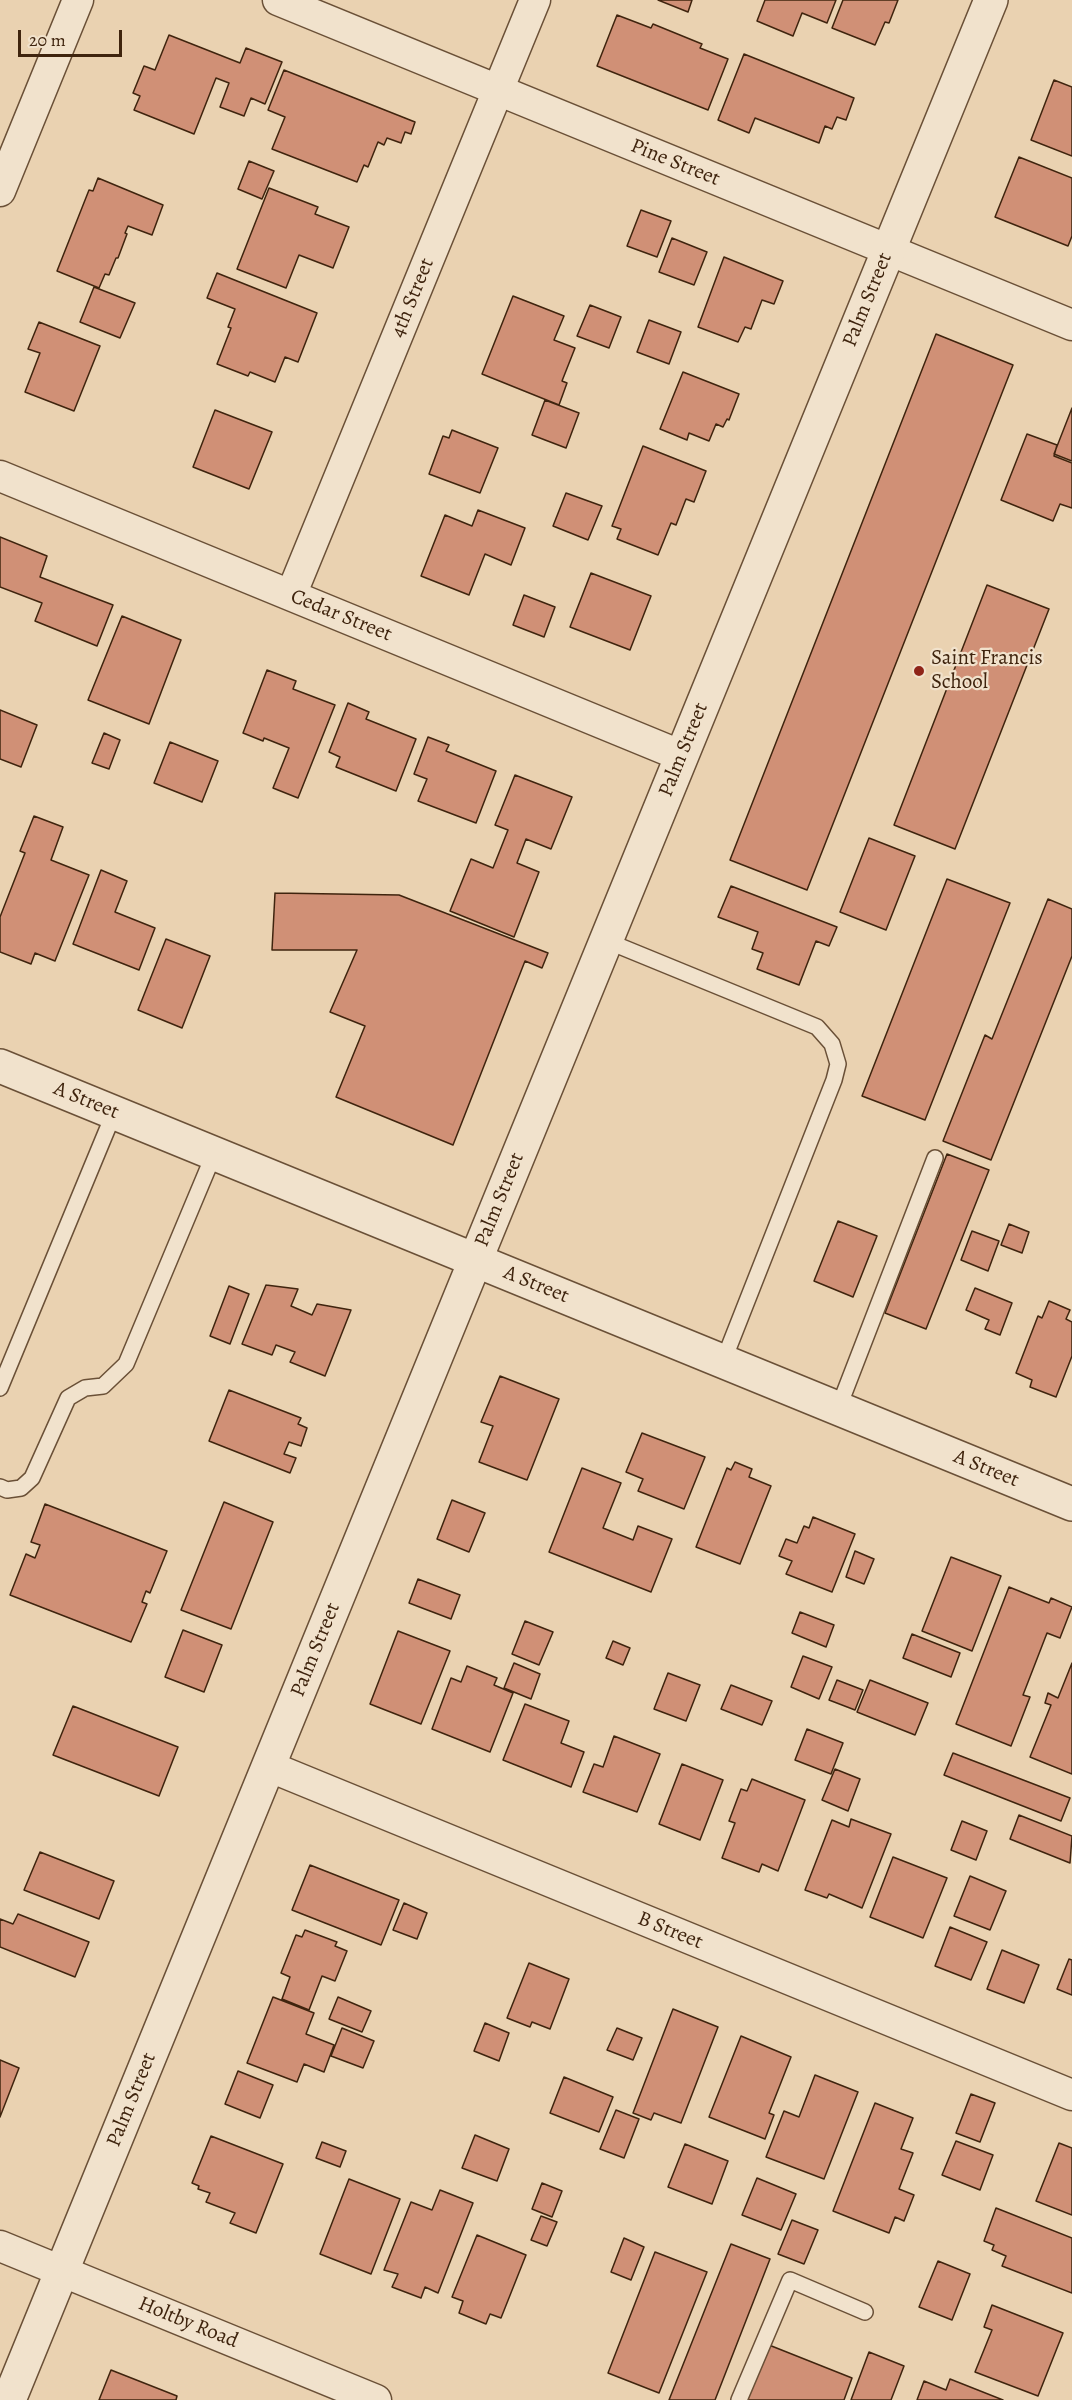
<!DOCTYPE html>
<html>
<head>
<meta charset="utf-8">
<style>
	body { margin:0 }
	#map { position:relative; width:1072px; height:2400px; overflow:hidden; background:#ead2b1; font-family:Alegreya,serif }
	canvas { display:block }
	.scale { position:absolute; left:18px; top:30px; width:104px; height:27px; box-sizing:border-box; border:3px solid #3f240e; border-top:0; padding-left:8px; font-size:18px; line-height:21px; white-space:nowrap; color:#3f240e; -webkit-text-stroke:4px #f1e2cc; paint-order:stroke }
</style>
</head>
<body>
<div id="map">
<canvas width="1072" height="2400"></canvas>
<div class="scale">20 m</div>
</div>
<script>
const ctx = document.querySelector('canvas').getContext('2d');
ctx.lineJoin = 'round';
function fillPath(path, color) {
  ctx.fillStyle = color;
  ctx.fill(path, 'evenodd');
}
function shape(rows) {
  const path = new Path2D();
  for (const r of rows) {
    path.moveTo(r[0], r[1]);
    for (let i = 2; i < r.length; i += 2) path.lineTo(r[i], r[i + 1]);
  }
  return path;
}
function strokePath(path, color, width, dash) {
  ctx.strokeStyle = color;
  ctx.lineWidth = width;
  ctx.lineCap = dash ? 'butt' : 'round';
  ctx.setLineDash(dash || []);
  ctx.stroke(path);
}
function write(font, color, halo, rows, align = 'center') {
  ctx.font = font + ' Alegreya,serif';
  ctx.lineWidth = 4.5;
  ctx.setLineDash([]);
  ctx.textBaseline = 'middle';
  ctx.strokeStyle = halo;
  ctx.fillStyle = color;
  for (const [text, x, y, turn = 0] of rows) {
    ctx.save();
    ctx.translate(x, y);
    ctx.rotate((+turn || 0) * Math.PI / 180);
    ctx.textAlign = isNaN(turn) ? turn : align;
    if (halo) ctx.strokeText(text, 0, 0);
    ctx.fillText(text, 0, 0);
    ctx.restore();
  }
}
const building = shape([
	[658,0,692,0,688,12,658,0],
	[765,0,836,0,827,23,802,13,793,36,757,21,765,0],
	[843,0,898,0,889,23,885,22,875,45,832,28,843,0],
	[617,15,651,28,653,24,702,44,700,48,728,59,708,110,597,66,617,15],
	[169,35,240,63,246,48,282,62,265,104,251,98,244,116,220,107,229,83,216,78,194,134,134,110,140,96,133,93,144,66,155,70,169,35],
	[744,54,854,98,846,120,837,117,832,129,825,126,819,143,755,118,749,133,718,120,744,54],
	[284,70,415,122,411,134,405,132,401,143,387,138,384,145,378,142,368,167,364,165,357,182,272,149,285,117,268,110,284,70],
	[1054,80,1072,87,1072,156,1031,140,1054,80],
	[1019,157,1072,178,1072,236,1068,246,995,217,1019,157],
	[249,161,274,171,262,199,238,189,249,161],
	[98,178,163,205,152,235,128,226,125,233,127,234,118,258,116,258,109,275,105,274,99,288,57,271,89,190,93,191,98,178],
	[269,188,318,207,315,214,349,227,333,268,299,255,286,288,237,269,269,188],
	[641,210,671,221,657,257,627,246,641,210],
	[672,238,707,252,694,285,659,272,672,238],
	[724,257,783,281,774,304,762,300,751,329,745,327,738,342,698,327,724,257],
	[217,273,317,313,298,362,285,357,275,382,250,372,248,376,217,364,231,328,228,327,235,309,207,298,217,273],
	[94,287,135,303,120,338,80,322,94,287],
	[513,296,564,316,554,340,575,348,562,381,567,383,559,405,482,374,513,296],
	[590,305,621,317,609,348,577,336,590,305],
	[649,320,681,332,669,364,637,352,649,320],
	[39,322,100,346,74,411,25,392,40,353,28,349,39,322],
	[936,334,1013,365,807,890,730,860,936,334],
	[683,372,739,394,729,420,727,419,723,427,716,424,709,441,689,433,687,440,660,429,683,372],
	[545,400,579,413,566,448,532,435,545,400],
	[1072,408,1072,461,1054,454,1072,408],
	[215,410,272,432,249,489,193,467,215,410],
	[452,430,498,448,480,493,429,474,443,436,449,438,452,430],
	[1027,434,1057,445,1054,456,1072,463,1072,508,1060,504,1053,521,1001,500,1027,434],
	[643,446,706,471,694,502,686,499,676,525,671,523,658,555,617,539,621,529,612,526,643,446],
	[566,493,602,506,588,540,553,526,566,493],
	[478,510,525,528,511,565,485,554,469,595,421,576,445,515,472,526,478,510],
	[0,537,47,556,40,577,113,605,97,646,35,621,42,603,0,587,0,537],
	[591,573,651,596,630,650,570,627,591,573],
	[987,585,1049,609,955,849,894,825,987,585],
	[524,595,555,607,544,637,513,625,524,595],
	[122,616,181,640,149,724,88,700,122,616],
	[267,670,296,681,293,689,335,705,298,798,273,788,289,748,264,738,263,741,243,733,267,670],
	[348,703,369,712,366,719,416,739,396,791,336,767,340,757,329,752,348,703],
	[0,710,37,725,21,767,0,759,0,710],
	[104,733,120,740,109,769,92,763,104,733],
	[428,737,449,745,446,751,496,771,476,823,418,801,427,779,414,774,428,737],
	[170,742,218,761,202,802,154,783,170,742],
	[515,775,572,797,551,849,526,839,517,863,539,872,514,937,450,911,471,859,493,868,508,830,495,825,515,775],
	[34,816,63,827,51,860,89,875,55,961,35,953,31,964,0,952,0,917,25,853,20,851,34,816],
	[869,838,915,856,886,930,840,912,869,838],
	[101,870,127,881,115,912,155,928,139,970,73,944,101,870],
	[947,879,1010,903,925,1120,862,1096,947,879],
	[731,886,837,927,829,946,816,941,799,985,757,969,763,953,752,949,758,932,718,917,731,886],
	[275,893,399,895,548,953,542,968,525,961,453,1145,336,1097,365,1026,330,1012,357,950,272,950,275,893],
	[1048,899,1072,909,1072,956,991,1160,943,1141,985,1035,992,1039,1048,899],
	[166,939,210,956,182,1028,138,1010,166,939],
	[947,1154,989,1170,926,1329,885,1313,947,1154],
	[838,1221,877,1236,853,1297,814,1281,838,1221],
	[1009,1224,1029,1232,1022,1253,1001,1245,1009,1224],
	[972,1231,999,1241,988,1271,961,1260,972,1231],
	[266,1285,298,1289,291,1306,312,1315,317,1304,351,1310,325,1376,290,1362,295,1352,276,1345,272,1355,242,1344,266,1285],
	[229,1286,249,1294,230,1344,210,1336,229,1286],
	[975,1288,1012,1303,1000,1335,985,1329,989,1320,966,1310,975,1288],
	[1049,1301,1070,1310,1066,1319,1072,1322,1072,1356,1056,1397,1030,1387,1032,1380,1016,1373,1038,1316,1042,1318,1049,1301],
	[500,1376,559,1399,527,1480,479,1462,493,1426,481,1422,500,1376],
	[229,1390,301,1418,298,1424,307,1428,301,1446,289,1442,284,1454,296,1458,290,1473,209,1441,229,1390],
	[642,1433,705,1457,684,1509,638,1491,643,1479,626,1472,642,1433],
	[735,1462,752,1469,749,1477,771,1486,740,1564,696,1547,727,1468,731,1470,735,1462],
	[582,1468,621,1483,603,1528,633,1540,638,1526,672,1539,651,1592,549,1552,582,1468],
	[452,1500,485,1513,469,1552,437,1539,452,1500],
	[224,1502,273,1522,231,1629,181,1610,224,1502],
	[45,1504,167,1551,150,1593,146,1591,142,1602,147,1604,131,1642,10,1595,26,1554,35,1558,40,1545,31,1542,45,1504],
	[813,1517,855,1534,832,1592,786,1574,792,1561,779,1556,786,1539,797,1543,804,1526,809,1528,813,1517],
	[855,1551,874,1559,864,1584,846,1577,855,1551],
	[951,1557,1001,1576,972,1651,922,1631,951,1557],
	[418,1579,460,1595,451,1619,409,1603,418,1579],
	[1009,1587,1049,1603,1051,1598,1072,1607,1060,1638,1047,1633,1023,1695,1030,1697,1011,1746,956,1724,1009,1587],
	[800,1612,834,1625,826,1647,792,1633,800,1612],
	[525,1621,553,1632,539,1665,512,1654,525,1621],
	[183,1630,222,1645,204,1692,165,1677,183,1630],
	[398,1631,450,1651,421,1724,370,1704,398,1631],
	[912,1634,960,1653,951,1677,903,1658,912,1634],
	[613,1641,630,1648,623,1665,606,1658,613,1641],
	[803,1656,832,1667,819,1699,791,1687,803,1656],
	[514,1663,540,1674,531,1699,504,1688,514,1663],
	[1072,1663,1072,1774,1030,1757,1051,1705,1045,1703,1048,1693,1058,1698,1072,1663],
	[467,1666,497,1678,494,1685,513,1693,490,1752,432,1729,451,1678,461,1682,467,1666],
	[668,1673,700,1685,686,1721,654,1709,668,1673],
	[837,1680,863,1690,855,1710,829,1700,837,1680],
	[870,1680,928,1703,915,1735,857,1712,870,1680],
	[731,1685,772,1701,762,1725,721,1709,731,1685],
	[525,1704,569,1721,561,1743,584,1752,571,1787,503,1760,525,1704],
	[73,1706,178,1747,159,1796,53,1755,73,1706],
	[807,1729,843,1743,831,1774,795,1760,807,1729],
	[614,1736,660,1754,637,1812,583,1792,594,1764,603,1767,614,1736],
	[953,1753,1070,1798,1061,1821,944,1775,953,1753],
	[682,1764,723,1780,700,1840,659,1824,682,1764],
	[835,1769,860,1779,848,1811,822,1800,835,1769],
	[752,1779,805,1800,778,1871,762,1864,759,1872,722,1858,735,1823,729,1821,741,1789,747,1791,752,1779],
	[1019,1815,1072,1836,1070,1863,1010,1839,1019,1815],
	[851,1819,891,1834,862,1908,829,1894,827,1898,805,1890,832,1820,849,1827,851,1819],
	[962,1821,987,1831,976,1860,951,1850,962,1821],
	[40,1852,114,1881,99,1919,24,1890,40,1852],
	[893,1857,947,1878,923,1938,870,1917,893,1857],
	[310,1865,399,1900,381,1945,292,1910,310,1865],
	[970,1876,1006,1891,990,1930,954,1916,970,1876],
	[404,1903,427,1913,417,1939,393,1930,404,1903],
	[18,1914,89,1942,75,1977,0,1947,0,1919,13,1924,18,1914],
	[950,1927,987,1942,971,1980,935,1966,950,1927],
	[305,1930,337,1942,335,1946,347,1951,335,1981,322,1976,309,2010,282,1999,290,1977,281,1973,296,1935,302,1937,305,1930],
	[1002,1950,1039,1965,1024,2003,987,1989,1002,1950],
	[1069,1959,1072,1960,1072,1995,1057,1989,1069,1959],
	[529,1963,569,1979,550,2029,532,2022,530,2027,507,2018,529,1963],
	[273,1997,314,2013,306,2034,334,2045,324,2072,304,2064,297,2082,247,2063,273,1997],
	[338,1997,371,2011,362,2032,329,2019,338,1997],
	[673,2009,718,2027,681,2123,654,2113,651,2120,633,2113,673,2009],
	[485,2023,509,2033,499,2061,474,2051,485,2023],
	[342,2028,374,2041,363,2068,331,2056,342,2028],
	[617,2028,642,2038,633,2060,607,2050,617,2028],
	[741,2036,791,2057,769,2113,774,2115,765,2139,709,2117,741,2036],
	[0,2060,19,2068,0,2117,0,2060],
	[238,2071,273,2085,260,2118,225,2104,238,2071],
	[815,2075,858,2092,824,2179,766,2157,784,2111,799,2117,815,2075],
	[564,2077,613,2097,599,2132,550,2113,564,2077],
	[971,2094,995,2103,980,2142,956,2133,971,2094],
	[875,2103,913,2118,901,2149,913,2153,899,2189,914,2195,904,2221,895,2217,889,2233,833,2211,875,2103],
	[616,2110,639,2119,624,2158,600,2149,616,2110],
	[475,2135,509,2149,497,2181,462,2168,475,2135],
	[211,2136,283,2164,256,2233,230,2223,235,2213,206,2202,210,2193,198,2189,199,2186,192,2183,211,2136],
	[956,2141,993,2155,980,2190,942,2175,956,2141],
	[322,2142,346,2151,340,2167,316,2158,322,2142],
	[1059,2143,1072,2148,1072,2215,1036,2201,1059,2143],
	[685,2144,728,2161,712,2204,668,2187,685,2144],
	[757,2178,796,2194,781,2230,742,2215,757,2178],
	[349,2179,400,2199,371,2274,320,2254,349,2179],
	[542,2183,562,2191,552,2217,532,2209,542,2183],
	[440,2190,473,2203,438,2293,425,2287,421,2298,392,2287,398,2274,384,2270,411,2202,432,2210,440,2190],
	[996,2208,1072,2238,1072,2293,1002,2266,1006,2256,992,2250,994,2245,984,2241,996,2208],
	[541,2216,557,2222,547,2246,531,2240,541,2216],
	[792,2220,818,2230,804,2264,778,2254,792,2220],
	[477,2235,526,2255,501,2318,490,2314,486,2324,459,2313,463,2301,452,2297,477,2235],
	[624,2238,644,2247,631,2280,611,2272,624,2238],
	[731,2244,770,2259,715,2400,669,2400,731,2244],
	[655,2252,707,2272,659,2393,608,2373,655,2252],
	[938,2261,970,2274,952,2320,919,2307,938,2261],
	[992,2305,1063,2333,1038,2396,975,2372,992,2330,984,2327,992,2305],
	[769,2345,852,2378,844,2400,747,2400,769,2345],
	[869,2352,904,2366,891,2400,851,2400,869,2352],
	[111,2370,177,2396,176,2400,99,2400,111,2370],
	[950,2379,1003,2400,917,2400,924,2381,946,2390,950,2379]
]);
fillPath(building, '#d09076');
strokePath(building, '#3f240e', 1.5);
const service = shape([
	[607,941,817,1027,832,1044,838,1064,834,1080,723,1362],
	[0,1388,114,1113],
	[838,1409,935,1158],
	[0,1487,7,1490,21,1488,32,1478,68,1398,85,1388,103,1386,126,1364,214,1154],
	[739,2400,790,2280,865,2312]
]);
const minor = shape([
	[278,0,1072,325],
	[0,191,78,0],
	[0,476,682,756],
	[291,595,535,0],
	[268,1766,1072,2095],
	[0,2246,376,2400]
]);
const tertiary = shape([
	[0,1066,1072,1504],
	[9,2400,991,0]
]);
strokePath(service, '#6a5037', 18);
strokePath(minor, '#6a5037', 33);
strokePath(tertiary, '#6a5037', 36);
strokePath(service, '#f1e2cc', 15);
strokePath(minor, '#f1e2cc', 30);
strokePath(tertiary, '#f1e2cc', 33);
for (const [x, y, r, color] of [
	[919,671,6,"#8f2418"]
]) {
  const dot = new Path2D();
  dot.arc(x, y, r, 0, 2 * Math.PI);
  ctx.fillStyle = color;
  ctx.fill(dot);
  strokePath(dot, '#f1e2cc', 2);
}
write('21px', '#3f240e', '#f1e2cc', [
	["Pine Street",675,163,22],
	["4th Street",413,298,-68],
	["Palm Street",868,300,-68],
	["Cedar Street",341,616,22],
	["Palm Street",684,750,-68],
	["A Street",86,1101,22],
	["Palm Street",500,1200,-68],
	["A Street",536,1285,22],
	["A Street",986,1469,22],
	["Palm Street",316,1650,-68],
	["B Street",670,1931,22],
	["Palm Street",132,2100,-68],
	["Holtby Road",188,2323,22]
]);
write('21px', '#3f240e', '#f1e2cc', [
	["Saint Francis",931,659],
	["School",931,683]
], 'left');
</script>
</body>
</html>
